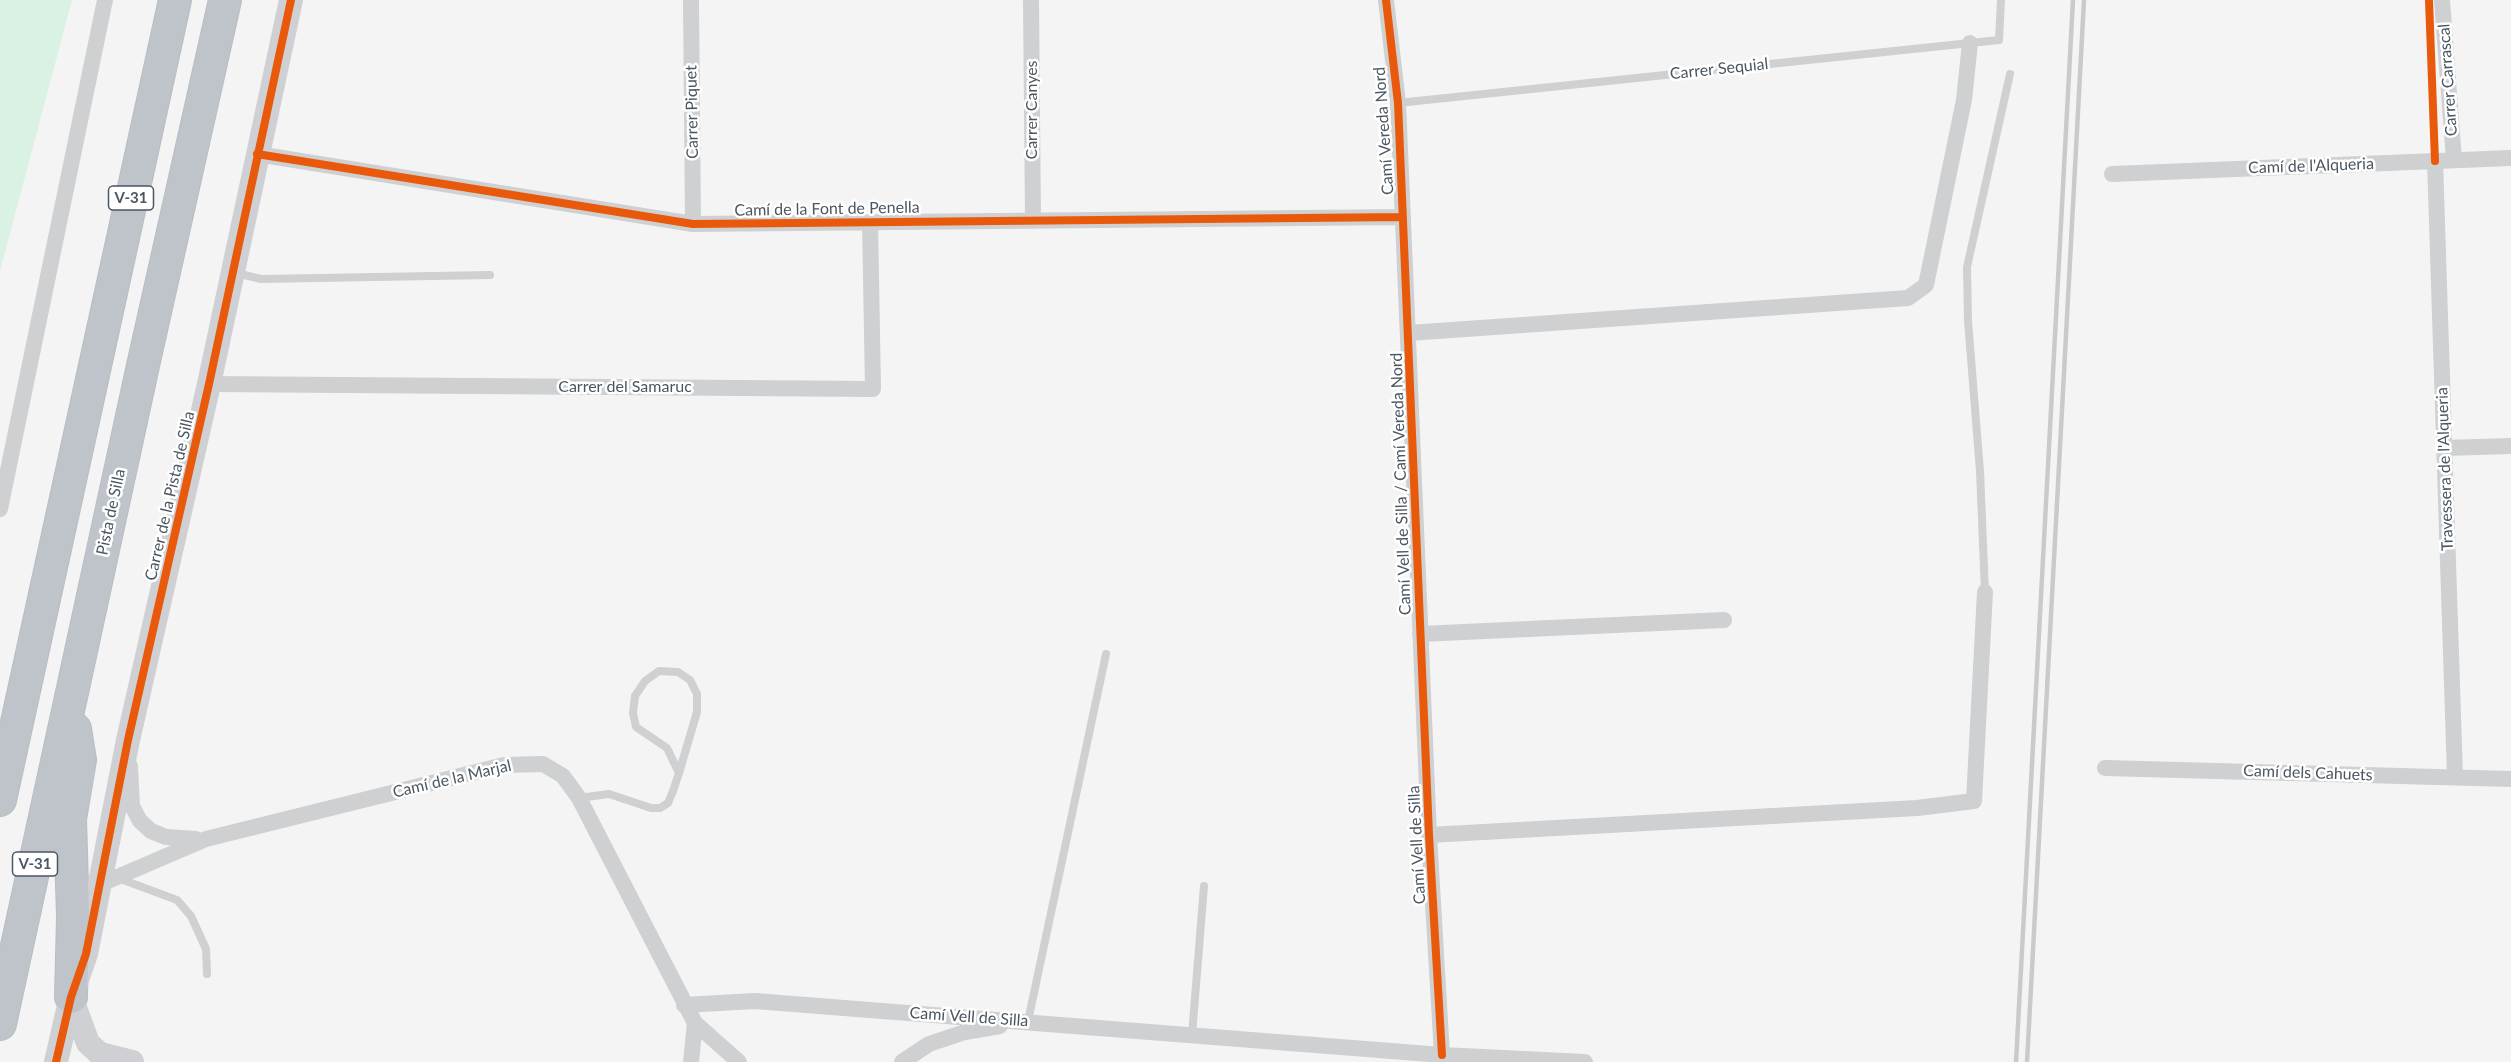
<!DOCTYPE html>
<html>
<head>
<meta charset="utf-8">
<style>
	body { margin:0 }
	canvas { display:block; background:#f4f4f4 }
</style>
</head>
<body>
<canvas width="2511" height="1062"></canvas>
<script>
const ctx = document.querySelector('canvas').getContext('2d');
ctx.lineJoin = 'round';
function fillPath(path, color) {
  ctx.fillStyle = color;
  ctx.fill(path, 'evenodd');
}
function shape(rows) {
  const path = new Path2D();
  for (const r of rows) {
    path.moveTo(r[0], r[1]);
    for (let i = 2; i < r.length; i += 2) path.lineTo(r[i], r[i + 1]);
  }
  return path;
}
function strokePath(path, color, width, dash) {
  ctx.strokeStyle = color;
  ctx.lineWidth = width;
  ctx.lineCap = dash ? 'butt' : 'round';
  ctx.setLineDash(dash || []);
  ctx.stroke(path);
}
function write(font, color, halo, rows, align = 'center') {
  ctx.font = font + ' Lato,sans-serif';
  ctx.lineWidth = 5;
  ctx.setLineDash([]);
  ctx.textBaseline = 'middle';
  ctx.strokeStyle = halo;
  ctx.fillStyle = color;
  for (const [text, x, y, turn = 0] of rows) {
    ctx.save();
    ctx.translate(x, y);
    ctx.rotate((+turn || 0) * Math.PI / 180);
    ctx.textAlign = isNaN(turn) ? turn : align;
    if (halo) ctx.strokeText(text, 0, 0);
    ctx.fillText(text, 0, 0);
    ctx.restore();
  }
}
fillPath(shape([
	[0,0,72,0,0,271]
]), '#d9f2e3');
const highway = shape([
	[0,800,175,0],
	[71,997,73,917,70,819,80,760,75,729],
	[0,1024,144,361,225,0]
]);
strokePath(highway, '#b9bec3', 34);
strokePath(shape([
	[1398,103,1999,40,2001,0],
	[236,273,261,279,490,275],
	[1985,592,1980,471,1968,321,1967,267,2010,74],
	[579,798,609,794,651,808,660,808,668,803,673,791,679,773,697,712,697,694,690,680,678,672,659,671,645,681,635,696,633,713,636,727,667,748,679,773],
	[118,878,177,900,191,916,206,949,207,974],
	[1028,1021,1106,654],
	[1192,1035,1204,886]
]), '#ced0d2', 8);
strokePath(shape([
	[691,0,693,224],
	[1031,0,1033,221],
	[1386,0,1398,103,1429,835,1442,1055],
	[2442,0,2454,160],
	[257,154,693,224,1403,217],
	[2435,161,2455,777],
	[2112,174,2511,158],
	[1409,333,1908,298,1926,285,1964,100,1970,43],
	[209,384,873,389,870,222],
	[2444,448,2511,446],
	[0,509,105,0],
	[1420,634,1724,620],
	[130,766,132,806,140,821,151,831,166,837,196,839],
	[2105,768,2511,779],
	[1429,835,1917,808,1974,801,1985,592],
	[101,884,206,839,504,765,543,764,563,776,579,798,695,1023],
	[684,1005,755,1001,1442,1055,1585,1062],
	[691,1062,695,1023,739,1062],
	[902,1062,929,1044,965,1032,1000,1026]
]), '#ced0d2', 16);
strokePath(shape([
	[71,997,88,1043,100,1054,132,1062],
	[56,1062,71,997,86,954,128,740,209,384,291,0]
]), '#ced0d4', 24);
strokePath(highway, '#bec4c9', 32);
strokePath(shape([
	[2016,1062,2073,0],
	[2027,1062,2084,0]
]), '#c9cacc', 4.5);
strokePath(shape([
	[1386,0,1398,103,1429,835,1442,1055],
	[2429,0,2435,161],
	[257,154,693,224,1403,217],
	[56,1062,71,997,86,954,128,740,209,384,291,0]
]), '#e8590c', 8);
for (const [x, y, w] of [
	[131,198,45],
	[35,864,45]
]) {
  const box = new Path2D();
  box.roundRect(x - w / 2, y - 12, w, 24, 4.5);
  ctx.fillStyle = '#fff';
  ctx.fill(box);
  strokePath(box, '#4a5661', 1.5);
}
write('bold 15px', '#4a5661', null, [
	["V-31",131,198],
	["V-31",35,864]
]);
write('16px', '#4a5661', '#fff', [
	["Carrer Sequial",1719,69,-6],
	["Carrer Carrascal",2448,80,-94],
	["Carrer Canyes",1032,110,-90],
	["Carrer Piquet",692,112,-91],
	["Camí Vereda Nord",1384,131,-94],
	["Camí de l'Alqueria",2311,166,-2],
	["Camí de la Font de Penella",827,209,-1],
	["Carrer del Samaruc",625,387],
	["Travessera de l'Alqueria",2445,469,-92],
	["Camí Vell de Silla / Camí Vereda Nord",1401,484,-92],
	["Carrer de la Pista de Silla",170,496,-77],
	["Pista de Silla",111,512,-78],
	["Camí dels Cahuets",2308,773,2],
	["Camí de la Marjal",452,779,-13],
	["Camí Vell de Silla",1417,845,-93],
	["Camí Vell de Silla",969,1017,4]
]);
</script>
</body>
</html>
